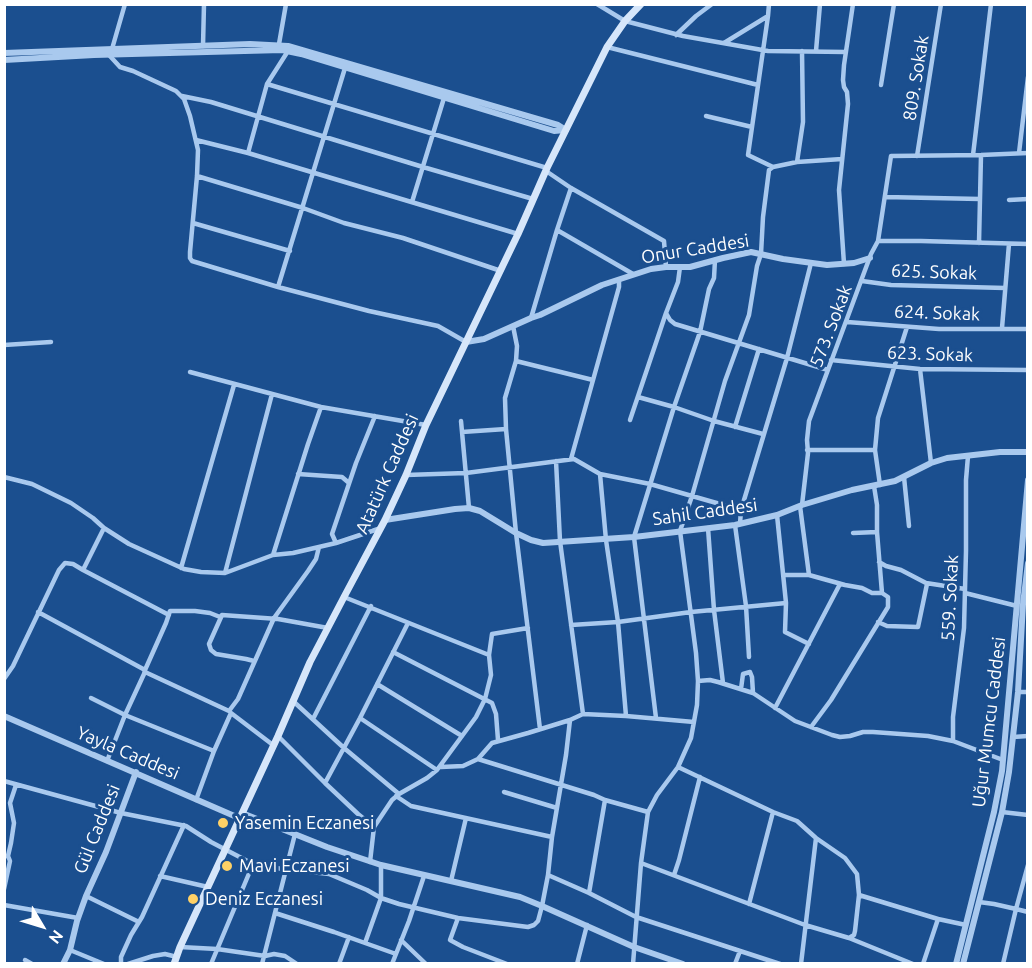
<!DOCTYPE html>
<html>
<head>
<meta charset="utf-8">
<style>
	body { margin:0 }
	#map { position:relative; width:1032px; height:968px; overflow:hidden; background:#1b4f8f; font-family:Ubuntu,sans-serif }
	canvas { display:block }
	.frame { position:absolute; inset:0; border:6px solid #fff; pointer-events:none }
	.north { position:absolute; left:12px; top:896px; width:60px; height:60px; -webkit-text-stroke:4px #1b4f8f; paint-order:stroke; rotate:128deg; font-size:16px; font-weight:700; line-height:24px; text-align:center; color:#fff }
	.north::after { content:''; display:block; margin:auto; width:21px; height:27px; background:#fff; clip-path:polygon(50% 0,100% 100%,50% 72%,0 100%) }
</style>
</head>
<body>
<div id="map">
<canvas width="1032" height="968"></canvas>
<div class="frame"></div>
<div class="north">N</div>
</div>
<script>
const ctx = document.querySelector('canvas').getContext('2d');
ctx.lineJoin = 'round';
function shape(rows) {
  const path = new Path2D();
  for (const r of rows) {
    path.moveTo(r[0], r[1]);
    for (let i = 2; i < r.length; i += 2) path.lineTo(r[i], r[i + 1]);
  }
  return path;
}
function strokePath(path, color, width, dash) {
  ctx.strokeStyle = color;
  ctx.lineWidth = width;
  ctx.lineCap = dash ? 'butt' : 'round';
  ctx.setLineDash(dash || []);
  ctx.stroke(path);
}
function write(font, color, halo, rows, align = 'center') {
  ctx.font = font + ' Ubuntu,sans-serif';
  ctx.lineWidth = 6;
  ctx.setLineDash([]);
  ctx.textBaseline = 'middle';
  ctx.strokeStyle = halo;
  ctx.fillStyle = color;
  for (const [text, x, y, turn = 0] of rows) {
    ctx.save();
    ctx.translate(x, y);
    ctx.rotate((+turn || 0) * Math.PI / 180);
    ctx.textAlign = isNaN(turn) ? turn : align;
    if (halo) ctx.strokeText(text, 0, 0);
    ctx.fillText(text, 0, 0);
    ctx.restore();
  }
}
strokePath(shape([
	[597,4,625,21,683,36,768,51,846,52],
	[768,16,748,155,773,167],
	[676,35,696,16,712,4],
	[724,43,768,16,769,4],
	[279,44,286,4],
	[203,46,204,4],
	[607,47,758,85],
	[112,49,125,4],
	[816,51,820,4],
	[109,55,120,67,133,71,176,91,184,99,190,116,198,150,197,176,190,252,190,258,192,261,278,287,369,311,438,326,466,342],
	[267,84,547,168],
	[881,85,894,4],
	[182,96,211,102,423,167,533,199],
	[706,116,752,127],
	[196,140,248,153,518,234],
	[248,153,267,84,288,51],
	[1019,153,1028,77],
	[973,155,991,4],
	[917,156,941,4],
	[797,162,803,122,802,51],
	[546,171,571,188,664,241,666,267],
	[197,176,303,208,344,223,403,238,501,271],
	[885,197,980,199],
	[1009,200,1028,199],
	[412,202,444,98],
	[193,223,290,251],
	[557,230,633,274],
	[878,241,921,241,1028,244],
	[979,243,981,155],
	[844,264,839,190,848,104,847,92,844,87,843,80,844,65,853,4],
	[680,267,678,282,666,313,670,320,675,324,828,370],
	[862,281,891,285,1005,288],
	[278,287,345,68],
	[531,318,557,230,571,188],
	[847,322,939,329,1028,329],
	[513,326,517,346,516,361,505,398,506,429,516,533,540,729],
	[1002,328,1009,244],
	[4,345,51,342],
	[831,360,920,369,1028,370],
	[516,361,593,380],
	[920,369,931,463],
	[190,372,321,407,426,425],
	[638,397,674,407,714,421,763,434],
	[630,420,666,313],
	[461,421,469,508],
	[735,427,759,349],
	[462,432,506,429],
	[807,450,875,450],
	[571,459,619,287,619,280],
	[556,461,560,541,583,714],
	[298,474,342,477,349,483],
	[600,474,606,540,618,622,626,716],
	[406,475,466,473,574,459,600,474,650,484,741,510],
	[4,477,32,484,71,503,93,518,104,528,129,544,184,569,201,572,225,573,273,555,293,553,336,543,381,528],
	[904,477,909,526],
	[880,485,875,450,878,418,907,327],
	[874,486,877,505,877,532,882,593],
	[802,505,808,453,807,440,809,421,871,254,878,241,891,156,981,155,1028,153],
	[800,506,809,575],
	[777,515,786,603,785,632,809,644],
	[740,524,741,510,787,358,811,263],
	[735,525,746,606,749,657],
	[104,528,83,570,169,615],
	[708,528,714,610,723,683],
	[853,533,877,532],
	[336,543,332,534,356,463,375,416],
	[273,555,308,444,321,407],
	[879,562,886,566,901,570,926,583,965,589],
	[181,568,234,385],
	[225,573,272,394],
	[784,575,809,575,845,585,862,588,872,593,882,593,888,597,888,607,831,700,811,727],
	[965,593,1017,606],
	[344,597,489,655],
	[38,612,145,670,144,674,125,715,107,761],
	[878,622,887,626,918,627,927,584],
	[571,625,618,622,691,612,786,603],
	[393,652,492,703,496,714,498,740],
	[254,661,246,659,216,654,211,650,209,644,222,615,278,619,328,628],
	[145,670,166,623,170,611,195,611,210,613,220,617],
	[145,672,229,711,238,699,274,618,308,571,316,559,319,547],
	[4,679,13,666,59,570,65,563,73,564,83,570],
	[698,681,710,680,718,682,753,693,795,721,832,735,840,737,850,736,863,732,873,732,928,736,953,741,1003,760],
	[377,684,462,736],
	[741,689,743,674,750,672,752,677,753,693],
	[1018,692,1028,692],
	[91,698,125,715,214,751],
	[293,701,344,748,399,794],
	[775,708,840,584],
	[231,713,273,745],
	[360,718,437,770],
	[656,718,634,537,674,407,700,332,709,289,714,278,715,260],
	[313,719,371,606],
	[278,736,325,783,358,814,374,827],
	[1013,737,1028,736],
	[953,741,953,717,964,628,966,551,966,480,968,456],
	[478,759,594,795,605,800,589,893],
	[441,767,463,766,478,759,492,743,528,733,570,720,583,714,626,716,694,722],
	[678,767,773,812,797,821,816,838,801,964],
	[4,781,121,813,186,826,211,842,253,864,266,867,329,874,367,890,381,898,399,904,458,918,528,927,534,925,538,921,542,906,548,875,552,837,566,755,570,720],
	[325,783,360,718,408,623],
	[504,792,557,808],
	[396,796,411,806,552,837],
	[196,800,214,751,231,713],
	[605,800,648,812],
	[1002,812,1028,815],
	[816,838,845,858,857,874,859,895],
	[4,856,8,856,11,843,14,823,10,803,16,785],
	[370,862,374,827,392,800,399,794,427,778,437,770,476,717,485,699,491,675,489,655,492,634,528,628],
	[641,863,805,925,849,938,854,935,855,931,859,895,938,919,966,925],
	[548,875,589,893,636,917,780,964],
	[674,875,679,860,700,777],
	[160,876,208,887],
	[451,881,466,818],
	[4,889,10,861,8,856],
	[86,896,139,922],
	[979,902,994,904,1016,909,1028,865],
	[749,904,773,812],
	[4,905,78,918],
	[275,913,334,932,396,954],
	[458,918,450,940,463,947,507,964],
	[849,938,913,964],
	[401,940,426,964],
	[365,943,381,898,381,865],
	[180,947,217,949,265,956,274,954,285,956,297,964],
	[70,950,104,964],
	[25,960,32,964],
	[121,964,121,957,131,935,142,917,184,825],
	[128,964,153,956,165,954,177,957],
	[211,964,253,864],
	[262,964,295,834],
	[339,964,349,937],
	[392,964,409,921,424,876],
	[577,964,587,925],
	[633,964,641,863,648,812,657,795,678,767,691,738,697,705,698,681,696,653,680,531,692,496,725,381,749,315,757,266,761,254,763,217,769,170,773,167,797,162,842,159],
	[735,964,740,951],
	[923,964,938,919],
	[1003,964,1016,909,1028,912]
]), '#a9c9ee', 4.5);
strokePath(shape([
	[4,53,250,44,288,46,558,125,566,130],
	[4,60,94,55,282,50,301,54,554,131,565,130],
	[466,342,484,339,531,318,540,315,602,285,651,269,666,267,690,267,723,258,751,252,783,259,827,265,854,263,870,258],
	[385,520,455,509,469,508,480,511,516,533,531,540,543,543,634,537,735,525,777,515,802,505,852,490,895,481,931,463,947,458,1000,452,1028,452],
	[4,716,239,818],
	[242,813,327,847,381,865,520,897,542,906,634,947,683,964],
	[63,964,70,950,77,921,86,896,106,852,136,772],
	[956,964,994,812,1002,771,1028,480],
	[963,964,1002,812,1009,772,1018,692,1023,604,1028,563]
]), '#a9c9ee', 6);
strokePath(shape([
	[174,964,180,947,278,736,310,662,344,597,385,520,406,475,426,425,518,234,547,168,607,47,625,21,641,4]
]), '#d6e6fa', 7);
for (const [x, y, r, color] of [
	[223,823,6,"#ffd166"],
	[227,866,6,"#ffd166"],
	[193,899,6,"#ffd166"]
]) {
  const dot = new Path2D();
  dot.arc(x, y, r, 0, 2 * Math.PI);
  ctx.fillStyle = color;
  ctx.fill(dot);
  strokePath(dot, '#1b4f8f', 2);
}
write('18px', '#fff', '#1b4f8f', [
	["809. Sokak",916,78,-81],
	["Onur Caddesi",695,249,-9],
	["625. Sokak",934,272,2],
	["624. Sokak",937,313,2],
	["573. Sokak",831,326,-69],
	["623. Sokak",930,354,2],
	["Atatürk Caddesi",387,474,-66],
	["Sahil Caddesi",705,512,-8],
	["559. Sokak",950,598,-87],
	["Uğur Mumcu Caddesi",989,722,-83],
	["Yayla Caddesi",128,753,23],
	["Gül Caddesi",97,829,-68]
]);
write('18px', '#fff', '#1b4f8f', [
	["Yasemin Eczanesi",235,823],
	["Mavi Eczanesi",239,866],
	["Deniz Eczanesi",205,899]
], 'left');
</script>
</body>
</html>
